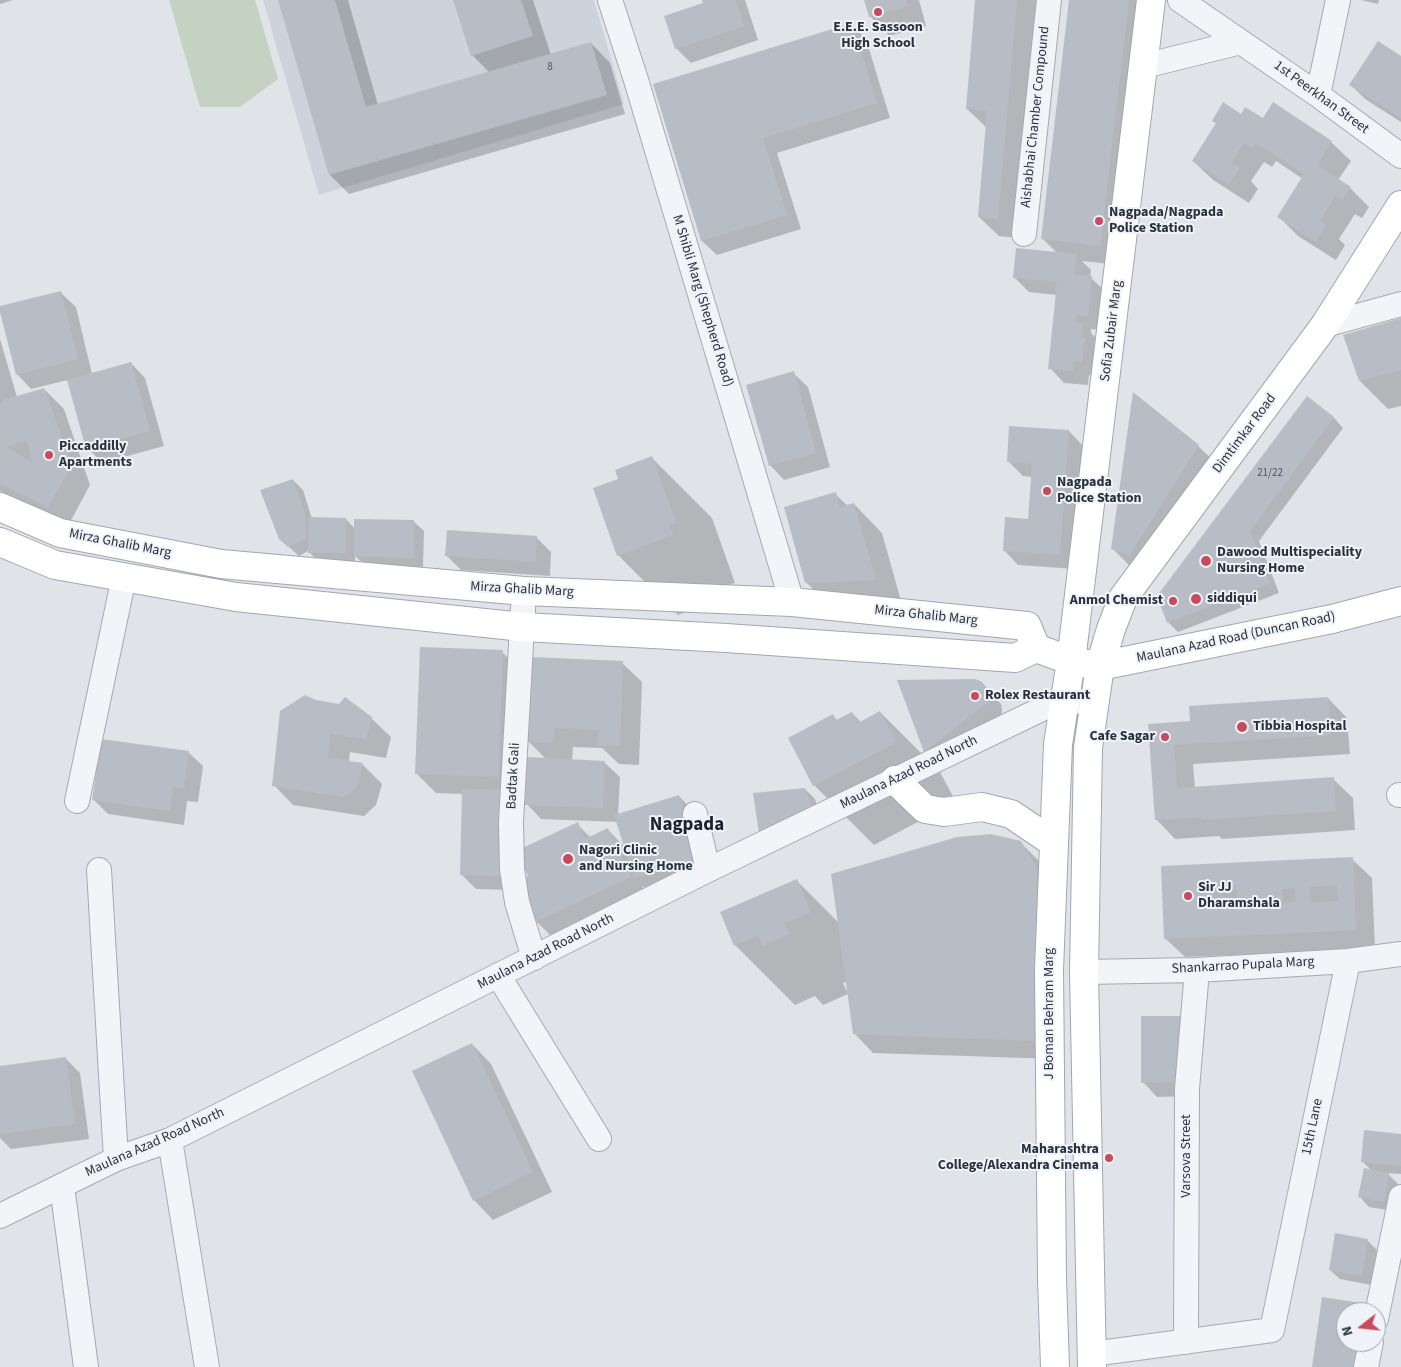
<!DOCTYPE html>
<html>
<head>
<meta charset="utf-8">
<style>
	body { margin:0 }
	#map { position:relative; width:1401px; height:1367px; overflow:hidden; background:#e0e3e8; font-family:"Source Sans 3",sans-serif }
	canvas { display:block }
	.north { position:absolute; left:1336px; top:1302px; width:50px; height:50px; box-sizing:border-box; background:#eff2f6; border:1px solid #a0a5ad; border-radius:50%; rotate:254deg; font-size:14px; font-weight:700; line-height:20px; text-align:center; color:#29313f }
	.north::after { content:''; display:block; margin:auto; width:18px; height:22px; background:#c74b5c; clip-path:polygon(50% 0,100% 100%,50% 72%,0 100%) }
</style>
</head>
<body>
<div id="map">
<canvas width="1401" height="1367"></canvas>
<div class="north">N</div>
</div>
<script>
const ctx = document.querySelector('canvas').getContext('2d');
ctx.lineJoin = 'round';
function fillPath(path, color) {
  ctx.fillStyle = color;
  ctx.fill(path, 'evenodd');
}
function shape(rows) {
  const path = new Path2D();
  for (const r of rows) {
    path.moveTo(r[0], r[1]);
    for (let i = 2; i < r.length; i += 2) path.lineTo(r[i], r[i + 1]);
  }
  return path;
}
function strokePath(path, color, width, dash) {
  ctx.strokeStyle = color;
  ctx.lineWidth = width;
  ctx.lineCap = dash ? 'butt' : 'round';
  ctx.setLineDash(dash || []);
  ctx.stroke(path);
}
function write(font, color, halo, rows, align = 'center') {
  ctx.font = font + ' "Source Sans 3",sans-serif';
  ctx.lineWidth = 4;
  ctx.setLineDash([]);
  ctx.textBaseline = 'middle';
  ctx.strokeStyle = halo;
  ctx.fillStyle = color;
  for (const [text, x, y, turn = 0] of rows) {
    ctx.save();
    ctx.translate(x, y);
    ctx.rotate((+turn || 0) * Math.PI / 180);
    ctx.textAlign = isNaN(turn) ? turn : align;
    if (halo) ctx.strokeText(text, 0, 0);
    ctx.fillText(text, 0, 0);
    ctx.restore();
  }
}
fillPath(shape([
	[263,0,594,0,624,104,319,195]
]), '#ced2da');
fillPath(shape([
	[169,0,255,0,278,79,240,107,200,107]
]), '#c5d2c2');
fillPath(shape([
	[0,0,13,0,0,4],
	[279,0,348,0,378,105,490,73,472,55,455,0,533,0,551,55,591,43,610,63,625,114,349,194,330,175],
	[703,0,745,0,758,40,691,63,676,48,705,4],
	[865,0,919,0,926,26,889,36,870,16],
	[977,0,1038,0,1017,238,999,236,979,217,987,128,967,109],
	[1070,0,1151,0,1119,265,1082,261,1091,270,1090,277,1106,292,1102,330,1091,329,1091,333,1097,339,1096,376,1089,375,1088,385,1064,383,1050,368,1057,295,1029,292,1014,277,1057,253,1043,239],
	[1361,0,1379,0,1378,4],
	[851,24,866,39,890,118,777,153,801,229,717,255,702,241,654,85],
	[1401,57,1401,122,1365,99,1351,85],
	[1241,115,1263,120,1331,142,1351,161,1338,180,1350,188,1369,207,1362,218,1355,214,1339,239,1345,245,1336,260,1298,236,1279,217,1303,179,1276,161,1272,167,1264,162,1251,181,1258,189,1249,203,1213,180,1193,161,1217,124,1213,121],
	[61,293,76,307,92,374,131,363,145,378,164,446,102,463,88,448,68,380,31,389,17,374],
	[1401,319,1401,406,1388,409,1360,381],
	[0,339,17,397,44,389,64,409,90,485,68,526,23,505,0,491],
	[793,373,808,387,830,467,784,480,770,465],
	[1307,398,1334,418,1343,428,1259,541,1279,593,1178,632,1168,622],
	[1069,431,1083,446,1075,569,1018,565,1004,550,1029,520,1032,477,1023,476,1008,461],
	[1198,446,1218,465,1132,568,1113,549],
	[652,458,712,518,735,583,728,585,732,595,678,615,618,555,619,480],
	[293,480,303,490,312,519,346,519,355,529,414,522,424,531,423,567,365,565,355,556,355,563,319,562,310,553,310,550,299,556,280,539],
	[835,494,848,506,854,504,882,533,903,608,834,611,806,582],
	[536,537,551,552,550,576,461,570,446,555],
	[502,652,522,671,516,890,476,889,461,874,463,794,436,793,416,773],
	[622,663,642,682,639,765,619,764,602,748,573,747,572,761,605,763,620,777,618,815,679,796,693,811,712,873,649,892,642,885,645,892,551,936,536,921,529,877,577,824,591,838,608,830,625,847,618,822,541,819,527,804,547,760,529,742],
	[982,683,1001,704,1002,710,1001,718,939,765,925,751],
	[1328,698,1347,718,1350,754,1193,764,1195,788,1333,779,1353,798,1355,830,1222,839,1219,836,1175,839,1156,819,1149,725,1191,722],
	[315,701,371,718,391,737,386,758,350,752,349,762,362,764,382,784,376,805,364,816,293,805,274,785],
	[880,712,940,772,956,802,874,845,814,785,833,716,838,721,852,713,861,722],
	[188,752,203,766,198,802,187,801,184,825,108,814,94,800],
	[805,789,815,799,822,821,771,849],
	[1020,842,1040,862,1057,1059,873,1053,854,1033,847,982,843,983,848,994,823,1005,815,996,795,1005,735,945,797,881,839,923],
	[1352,859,1372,878,1375,949,1185,957,1165,938,1162,867],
	[1181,1017,1195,1031,1196,1096,1157,1097,1143,1082],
	[472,1044,491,1064,552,1192,493,1220,474,1200],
	[66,1059,80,1073,89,1139,11,1149,0,1138,0,1067],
	[1401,1135,1401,1174,1387,1173,1398,1184,1393,1211,1369,1207,1360,1197,1372,1171,1362,1161],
	[1367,1240,1377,1250,1371,1285,1340,1279,1330,1270]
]), '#0003');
fillPath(shape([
	[278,0,335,0,366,107,591,42,607,95,329,175],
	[453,0,521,0,533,36,471,56],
	[702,0,736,0,744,26,675,49,664,16,703,3],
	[864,0,906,0,908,6,869,17],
	[975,0,1017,0,998,219,978,217,987,111,966,109],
	[1069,0,1129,0,1100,246,1041,239],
	[852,23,877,103,763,138,787,215,701,241,653,84],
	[1378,41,1401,56,1401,118,1349,85],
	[1223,102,1241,114,1245,107,1263,118,1273,102,1332,141,1317,165,1351,187,1342,200,1336,195,1320,220,1326,225,1316,242,1277,217,1304,174,1256,143,1252,148,1244,143,1231,163,1240,168,1229,185,1192,161,1216,123,1212,121],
	[1016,248,1077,254,1075,275,1092,276,1088,316,1077,315,1076,323,1083,323,1081,337,1085,337,1082,362,1074,361,1073,371,1048,369,1057,282,1013,278],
	[61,291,78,359,16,375,0,312,0,306],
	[1401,318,1401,370,1359,381,1343,335],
	[131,362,150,431,86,449,67,380],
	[794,371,816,453,769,466,746,385],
	[44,388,72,465,48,507,0,484,0,404,4,400],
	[27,440,32,462,6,447],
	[1133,392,1199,445,1129,556,1111,549],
	[1307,396,1334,417,1250,531,1270,583,1167,623,1157,596],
	[1009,426,1069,430,1060,555,1003,551,1005,517,1028,519,1032,464,1007,462],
	[652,456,676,523,669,525,673,535,617,556,593,488,618,479,615,470],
	[293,479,305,513,306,538,288,547,279,539,260,490],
	[836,492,839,507,854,503,876,580,805,583,784,507],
	[309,517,346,518,346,553,308,553],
	[354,519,414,520,414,558,354,556],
	[447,530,537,536,535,562,445,556],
	[420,647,503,650,498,777,415,774],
	[531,657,623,661,620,746,598,745,599,730,554,728,553,743,528,742],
	[975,679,982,682,987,688,988,695,987,703,924,752,897,680],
	[305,695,316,700,339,704,345,697,372,717,366,739,331,734,328,758,363,763,357,786,344,797,272,786,280,711],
	[1328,697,1331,735,1174,745,1177,788,1334,777,1336,811,1202,820,1202,817,1155,820,1148,724,1190,721,1189,706],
	[880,711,897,742,813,786,788,738,833,714,836,720,852,712,858,723],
	[101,739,189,751,184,788,173,787,170,811,92,800],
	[527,757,605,761,603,808,525,805],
	[805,788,813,811,760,840,753,793],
	[462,789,503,790,502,876,460,875],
	[679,795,698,859,634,878,614,815],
	[578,822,585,839,608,828,631,877,535,922,516,881,528,876,516,851],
	[991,834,1021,841,1037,868,1039,1041,853,1034,831,874,957,837],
	[1353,857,1356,930,1164,939,1161,866],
	[1337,885,1338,901,1311,903,1309,887],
	[1295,888,1296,902,1283,903,1282,889],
	[1237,889,1238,903,1214,905,1213,891],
	[797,879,811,912,784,923,789,934,762,946,758,935,734,946,720,912],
	[1141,1016,1181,1016,1182,1082,1141,1083],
	[472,1043,533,1172,473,1201,412,1071],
	[66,1057,75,1124,0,1134,0,1066],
	[1364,1130,1401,1134,1401,1166,1361,1162],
	[1364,1168,1389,1173,1384,1202,1358,1197],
	[1335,1233,1368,1239,1362,1276,1329,1270],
	[1322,1297,1368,1304,1367,1312,1346,1312,1346,1342,1362,1342,1359,1367,1312,1367]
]), '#b8bcc5');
const minor = shape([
	[610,0,636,80,792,602],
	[1180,0,1318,95,1401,156],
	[1144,66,1241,42],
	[1318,95,1338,0],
	[1024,234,1049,0],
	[1325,325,1401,304],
	[524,591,511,822,512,869,517,902,534,958],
	[1399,795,1401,795],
	[77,801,124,577],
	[695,814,708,870],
	[99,870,116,1159],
	[1084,972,1197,970,1348,961,1401,954],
	[498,975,599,1139],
	[170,1140,207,1367],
	[62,1186,86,1367],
	[0,1216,116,1159,170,1140,708,870,1048,706,1065,702,1095,701],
	[1376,1319,1401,1197],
	[1186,1342,1187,1089,1197,970],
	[1092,1354,1272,1330,1348,961],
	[1366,1367,1371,1342]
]);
const major = shape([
	[0,507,60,533,221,564,524,591,792,602,1027,626,1036,648],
	[0,542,55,565,236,597,523,627,726,638,1015,658,1036,648,1071,661,1100,666,1332,619,1401,601],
	[895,780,925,809,944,812,982,807,1011,814,1054,843],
	[1055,1367,1052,1279,1049,970,1058,744,1071,661,1151,0],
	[1092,1367,1084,972,1088,748,1100,666,1111,629,1123,598,1325,325,1401,205]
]);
strokePath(minor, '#a5aab2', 26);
strokePath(major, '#a0a7b3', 30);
strokePath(minor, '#f3f4f7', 24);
strokePath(major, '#fff', 28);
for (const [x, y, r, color] of [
	[878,12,5,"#c74b5c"],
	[1099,221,5,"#c74b5c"],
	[49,455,5,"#c74b5c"],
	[1047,491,5,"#c74b5c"],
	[1206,561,6,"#c74b5c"],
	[1196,599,6,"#c74b5c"],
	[1173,601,5,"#c74b5c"],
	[975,696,5,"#c74b5c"],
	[1242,727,6,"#c74b5c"],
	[1165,737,5,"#c74b5c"],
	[568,859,6,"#c74b5c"],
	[1188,896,5,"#c74b5c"],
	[1109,1158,5,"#c74b5c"]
]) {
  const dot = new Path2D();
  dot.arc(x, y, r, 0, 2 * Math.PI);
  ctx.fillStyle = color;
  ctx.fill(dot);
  strokePath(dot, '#eff2f6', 2);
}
write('11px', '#4d5460', null, [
	["8",550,68],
	["21/22",1270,474]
]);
write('bold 14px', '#29313f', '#eff2f6', [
	["E.E.E. Sassoon",878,28,"center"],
	["High School",878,44,"center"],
	["Nagpada/Nagpada",1109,213],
	["Police Station",1109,229],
	["Piccaddilly",59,447],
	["Apartments",59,463],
	["Nagpada",1057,483],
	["Police Station",1057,499],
	["Dawood Multispeciality",1217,553],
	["Nursing Home",1217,569],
	["siddiqui",1207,599],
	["Anmol Chemist",1163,601,"right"],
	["Rolex Restaurant",985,696],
	["Tibbia Hospital",1253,727],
	["Cafe Sagar",1155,737,"right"],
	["Nagori Clinic",579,851],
	["and Nursing Home",579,867],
	["Sir JJ",1198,888],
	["Dharamshala",1198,904],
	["Maharashtra",1099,1150,"right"],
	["College/Alexandra Cinema",1099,1166,"right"]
], 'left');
write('14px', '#29313f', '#eff2f6', [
	["1st Peerkhan Street",1321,98,36],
	["Aishabhai Chamber Compound",1036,117,-84],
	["M Shibli Marg (Shepherd Road)",702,301,73],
	["Sofia Zubair Marg",1112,331,-83],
	["Dimtimkar Road",1245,434,-53],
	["Mirza Ghalib Marg",120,544,11],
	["Mirza Ghalib Marg",522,590,3],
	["Mirza Ghalib Marg",926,616,6],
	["Maulana Azad Road (Duncan Road)",1236,638,-12],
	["Maulana Azad Road North",909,773,-26],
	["Badtak Gali",514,776,-87],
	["Maulana Azad Road North",546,952,-27],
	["Shankarrao Pupala Marg",1243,966,-3],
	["J Boman Behram Marg",1050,1014,-90],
	["15th Lane",1313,1127,-78],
	["Maulana Azad Road North",155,1143,-24],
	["Varsova Street",1187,1156,-90]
]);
write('bold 19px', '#1c2230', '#eff2f6', [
	["Nagpada",687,826]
]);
</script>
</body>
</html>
